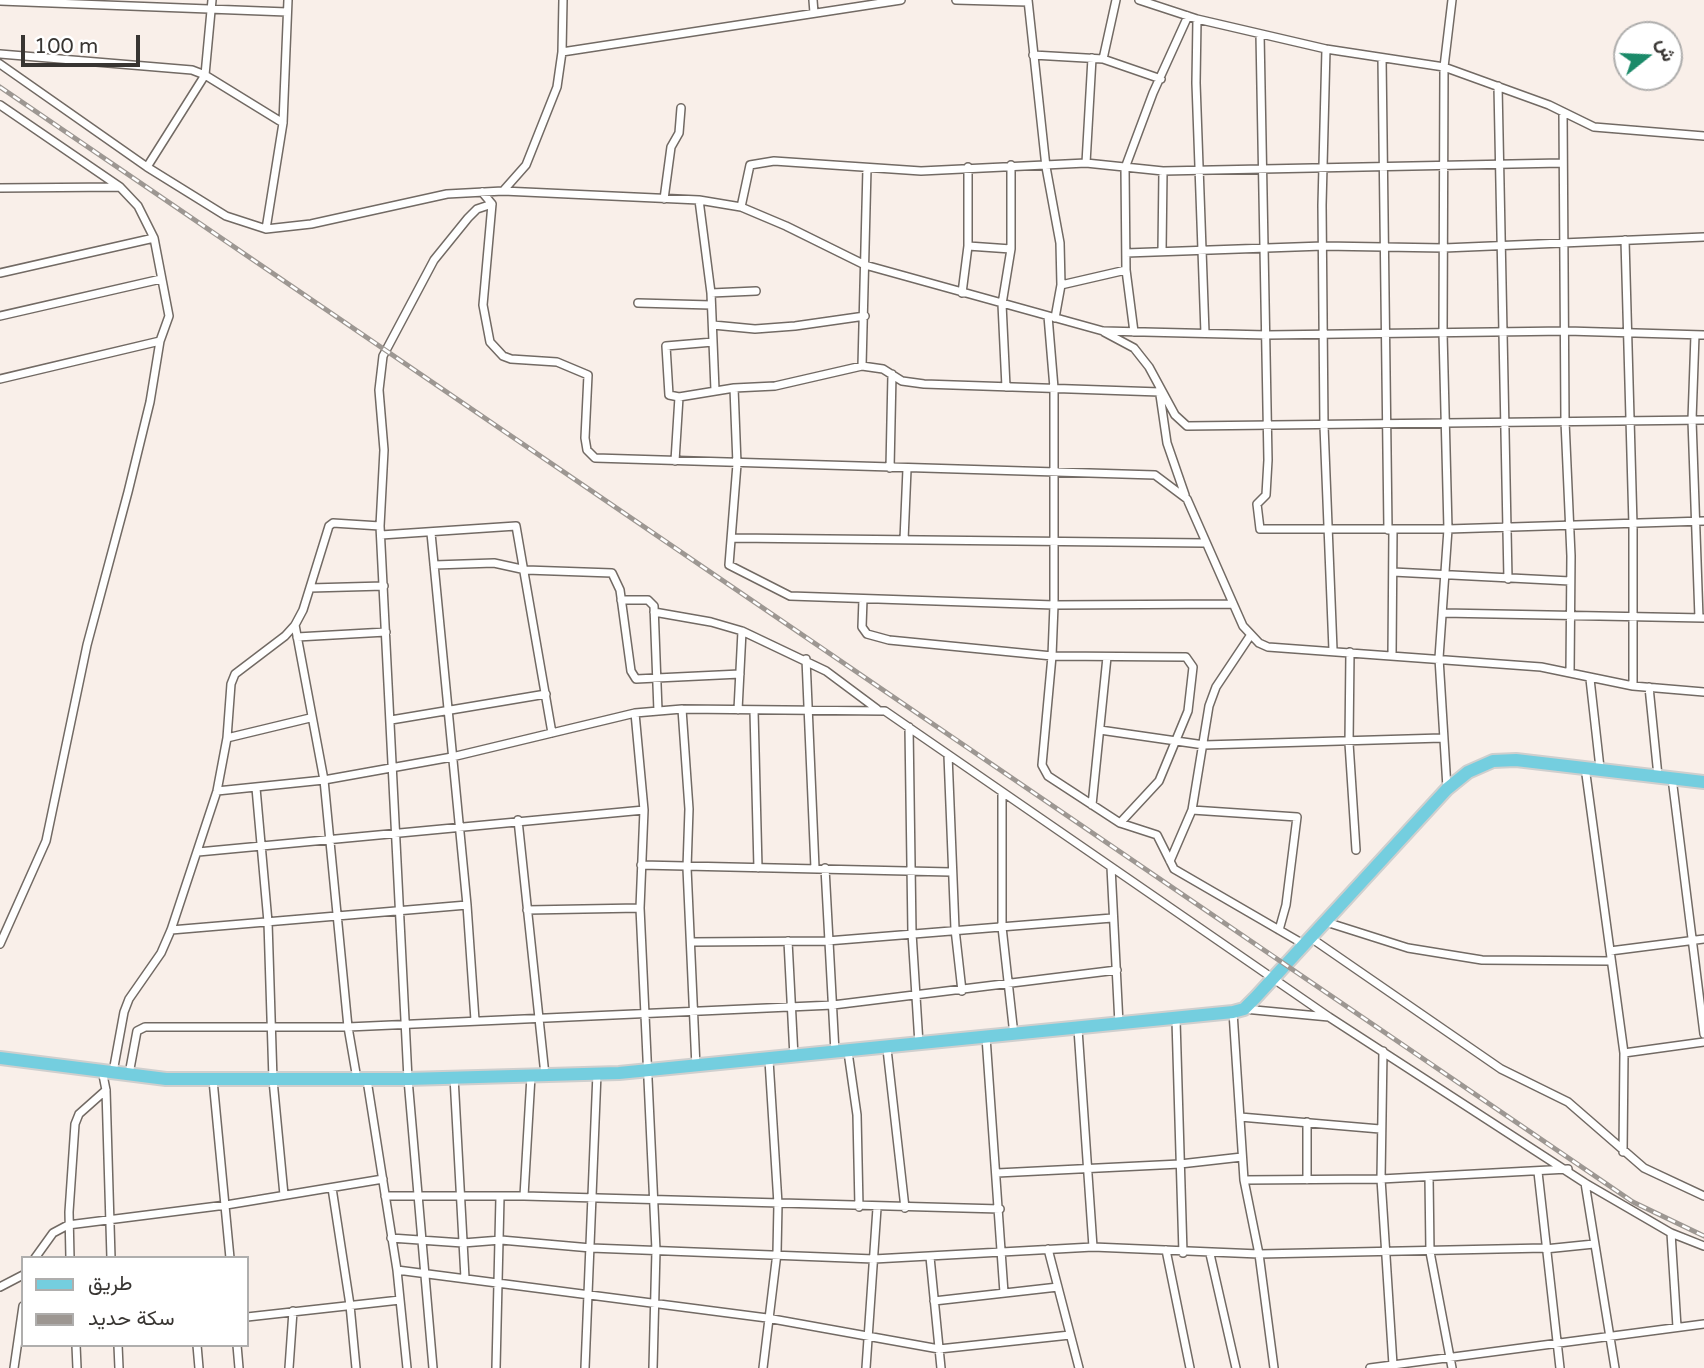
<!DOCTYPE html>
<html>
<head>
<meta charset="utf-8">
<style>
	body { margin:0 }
	#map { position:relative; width:1704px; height:1368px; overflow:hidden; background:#f9efe9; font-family:"Varela Round",Vazirmatn,sans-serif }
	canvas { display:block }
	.legend { position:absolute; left:21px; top:1256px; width:228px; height:91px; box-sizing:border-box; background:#fff; border:2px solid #afaead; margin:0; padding:9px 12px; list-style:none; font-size:21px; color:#383532 }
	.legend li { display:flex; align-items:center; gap:14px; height:35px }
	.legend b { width:35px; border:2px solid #afaead }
	.north { position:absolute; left:1613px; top:21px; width:70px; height:70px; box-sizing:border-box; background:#fff; border:2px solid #afaead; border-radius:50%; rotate:72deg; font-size:19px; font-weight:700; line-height:28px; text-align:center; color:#383532 }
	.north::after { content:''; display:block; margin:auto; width:24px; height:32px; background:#1b8a69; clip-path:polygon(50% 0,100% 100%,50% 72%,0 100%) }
	.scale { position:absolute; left:21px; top:35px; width:119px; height:32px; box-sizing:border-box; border:4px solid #383532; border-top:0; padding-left:9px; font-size:21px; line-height:24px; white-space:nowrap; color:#383532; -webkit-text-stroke:5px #fff; paint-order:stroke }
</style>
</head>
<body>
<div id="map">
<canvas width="1704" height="1368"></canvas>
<ul class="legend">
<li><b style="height:9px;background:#74cedf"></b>طريق</li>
<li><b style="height:9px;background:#9d9792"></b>سكة حديد</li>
</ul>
<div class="north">ش</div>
<div class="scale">100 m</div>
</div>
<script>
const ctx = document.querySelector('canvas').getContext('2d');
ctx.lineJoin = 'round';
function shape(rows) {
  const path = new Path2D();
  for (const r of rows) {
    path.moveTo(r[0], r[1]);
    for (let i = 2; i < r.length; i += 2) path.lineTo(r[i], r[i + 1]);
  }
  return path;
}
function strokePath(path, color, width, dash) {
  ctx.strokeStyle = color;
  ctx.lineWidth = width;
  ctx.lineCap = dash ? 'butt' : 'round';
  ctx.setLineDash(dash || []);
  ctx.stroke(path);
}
const minor = shape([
	[813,0,814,13],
	[956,0,1028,2],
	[1028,0,1046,167,1060,243,1061,285,1055,318],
	[1139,0,1197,19,1326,49,1444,67,1549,105,1594,127,1704,136],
	[0,1,287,12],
	[1197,19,1196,83,1205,333],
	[1260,34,1268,460,1266,495,1257,504,1260,529,1448,529,1704,521],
	[1326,49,1322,205,1324,426,1333,650],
	[562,52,901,0],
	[0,54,192,70,205,75,283,123],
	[1033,55,1103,59,1161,79],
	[1382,58,1388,530],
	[1103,59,1116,0],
	[0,64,147,167,226,216,266,229,311,224,447,194,503,191,699,200,741,207,786,226,865,265,1103,331,1267,335,1567,331,1704,335],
	[1498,86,1508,579],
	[0,105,120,187,138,206,154,238,169,316,160,341,150,402,128,492,87,645,46,841,0,944],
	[1563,112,1565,421,1571,556,1570,673],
	[1086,163,1092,58],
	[147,167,205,75,212,0],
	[0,188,119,187],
	[503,191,526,165,557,87,562,52,563,0],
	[482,192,492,204,483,305,490,342,503,356,511,359,557,362,588,375,585,438,587,450,595,458,1155,475,1187,499,1243,626,1259,643,1268,647,1541,667,1633,686,1704,692],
	[664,199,671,147,679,133,681,108],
	[699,200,711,293,715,390],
	[741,207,750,165,774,161,921,171,1086,163,1163,171,1562,163],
	[266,229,283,123,288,0],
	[1625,240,1633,525,1633,686],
	[968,246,1011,249],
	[1162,251,1163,171],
	[1126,253,1323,246,1444,248,1704,237],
	[0,273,154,238],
	[1061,285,1126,270],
	[711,293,756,291],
	[962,293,968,246,968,167],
	[638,303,711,305],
	[0,316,161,279],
	[713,325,755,329,795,326,865,316],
	[1104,332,1134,348,1149,367,1175,415,1187,426,1704,420],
	[1134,332,1126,270,1125,168,1153,93,1188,16],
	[1695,335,1692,420,1699,618],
	[713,342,666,346,669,395,679,397,734,388,775,386,862,366,883,369,902,381,924,384,1160,392],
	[862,366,867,168],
	[0,379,160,341],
	[1006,387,1002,304,1011,249,1011,165],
	[734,388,737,464,729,565,790,596,1054,605,1233,604],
	[1160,395,1167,443,1185,495],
	[675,461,679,397],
	[890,468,892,374],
	[380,526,384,450,379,390,383,356,434,260,468,218,477,209,492,204],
	[431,533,467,905,475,1020],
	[381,535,516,526,552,733],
	[733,538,1204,543],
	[904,540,907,469],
	[434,565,494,563,526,570,612,573,620,590,631,671,636,679,740,674],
	[1393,572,1570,581],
	[310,588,384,586],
	[863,599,862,627,867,634,889,640,1052,656,1186,657,1193,667,1188,711,1159,781,1120,823,1048,776,1042,765,1052,656,1054,605,1054,388,1048,316],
	[621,600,648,600,654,606,658,711],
	[654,612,711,622,742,631,826,671,877,709],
	[1443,613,1704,618],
	[295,625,324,780,348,1027,357,1079],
	[297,637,386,632],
	[1350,652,1349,743,1356,850],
	[1392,656,1393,529],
	[806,659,815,868],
	[1590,679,1600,768],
	[1649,687,1658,776],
	[682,709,689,809,687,868,696,1067],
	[738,710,742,631],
	[754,711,758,868],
	[635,713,644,810,640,908,656,1250,653,1368],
	[391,720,546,694],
	[909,727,912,933,919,1044],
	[1100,730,1204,745,1442,738],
	[227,738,310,718],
	[948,755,955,929,962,991],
	[1585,767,1624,1053,1623,1152],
	[1672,778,1704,1034],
	[256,788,268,922,273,1080,284,1195],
	[1447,788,1439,658,1448,529,1443,333,1444,67,1452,0],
	[217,791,324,780,452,757,635,713,682,709,885,711,1329,1017,1585,1183,1671,1233,1704,1246],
	[1002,793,1002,927,1014,1035],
	[1092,805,1107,657],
	[1192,810,1297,817,1286,905,1279,930],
	[518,820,545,1075],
	[1120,823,1157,835,1174,869,1305,945],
	[198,852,644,810],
	[1170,861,1192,810,1209,706,1216,687,1250,636],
	[641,865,951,872],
	[1111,867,1119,1024],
	[825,868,835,1052],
	[527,910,640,908],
	[1326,922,1408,948,1482,960,1611,961],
	[171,930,467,905],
	[1311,938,1501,1069,1568,1102,1644,1168,1704,1196],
	[788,941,794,1057],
	[692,942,827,941,1112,918],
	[1610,951,1704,939],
	[1244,1009,1329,1017],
	[1233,1012,1244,1180,1259,1254,1274,1368],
	[1176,1020,1183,1253],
	[1078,1029,1093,1247],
	[986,1037,1004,1293],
	[887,1049,905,1208],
	[1383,1051,1381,1179,1393,1365],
	[848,1052,857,1115,859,1207],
	[1624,1053,1704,1042],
	[102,1070,106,1090,111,1258],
	[113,1072,124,1012,129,999,161,953,171,930,217,791,227,738,231,684,235,674,285,636,295,625,303,610,329,526,333,523,380,526,408,1079,433,1368],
	[129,1074,137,1031,145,1027,348,1027,833,1005,1117,970],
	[454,1077,465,1278],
	[213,1080,230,1258],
	[367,1080,397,1270,407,1368],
	[1240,1117,1380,1129],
	[1307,1122,1307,1180],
	[1538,1172,1560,1368],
	[997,1173,1180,1164,1242,1157],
	[1429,1177,1430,1252,1452,1368],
	[1244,1180,1381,1179,1568,1169],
	[1585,1183,1615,1368],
	[332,1188,350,1305,356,1368],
	[385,1196,524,1196,1000,1209],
	[524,1196,531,1076],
	[1671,1233,1677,1327],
	[391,1238,463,1243,501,1240,591,1248,874,1259,1093,1247,1259,1254,1545,1248],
	[1048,1249,1079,1368],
	[1545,1249,1594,1244],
	[1166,1250,1190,1368],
	[1210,1254,1236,1368],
	[930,1257,941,1368],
	[35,1258,53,1233,68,1225,226,1205,383,1179],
	[70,1258,69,1212,75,1124,79,1114,106,1090],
	[397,1270,767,1318,939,1349,1070,1335],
	[0,1287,23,1275],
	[934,1301,1058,1287],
	[247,1317,400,1300],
	[76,1345,77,1368],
	[118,1345,119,1368],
	[197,1345,199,1368],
	[237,1345,239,1368],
	[14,1368,23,1306],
	[289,1368,293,1311],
	[496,1368,500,1197],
	[585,1368,597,1073],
	[763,1368,777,1253,778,1204,769,1060],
	[866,1368,877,1208],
	[1370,1368,1704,1324]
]);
const primary = shape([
	[0,1058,166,1079,408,1079,619,1073,1233,1012,1244,1009,1255,998,1447,789,1468,772,1493,761,1516,760,1704,782]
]);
strokePath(minor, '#726a64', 10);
strokePath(primary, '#cfcfce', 16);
strokePath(minor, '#fff', 7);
strokePath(primary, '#74cedf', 12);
const rail = shape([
	[0,87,1633,1202,1704,1236]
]);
strokePath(rail, '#9d9792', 5);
strokePath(rail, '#fff', 2.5, [8]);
</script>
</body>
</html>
